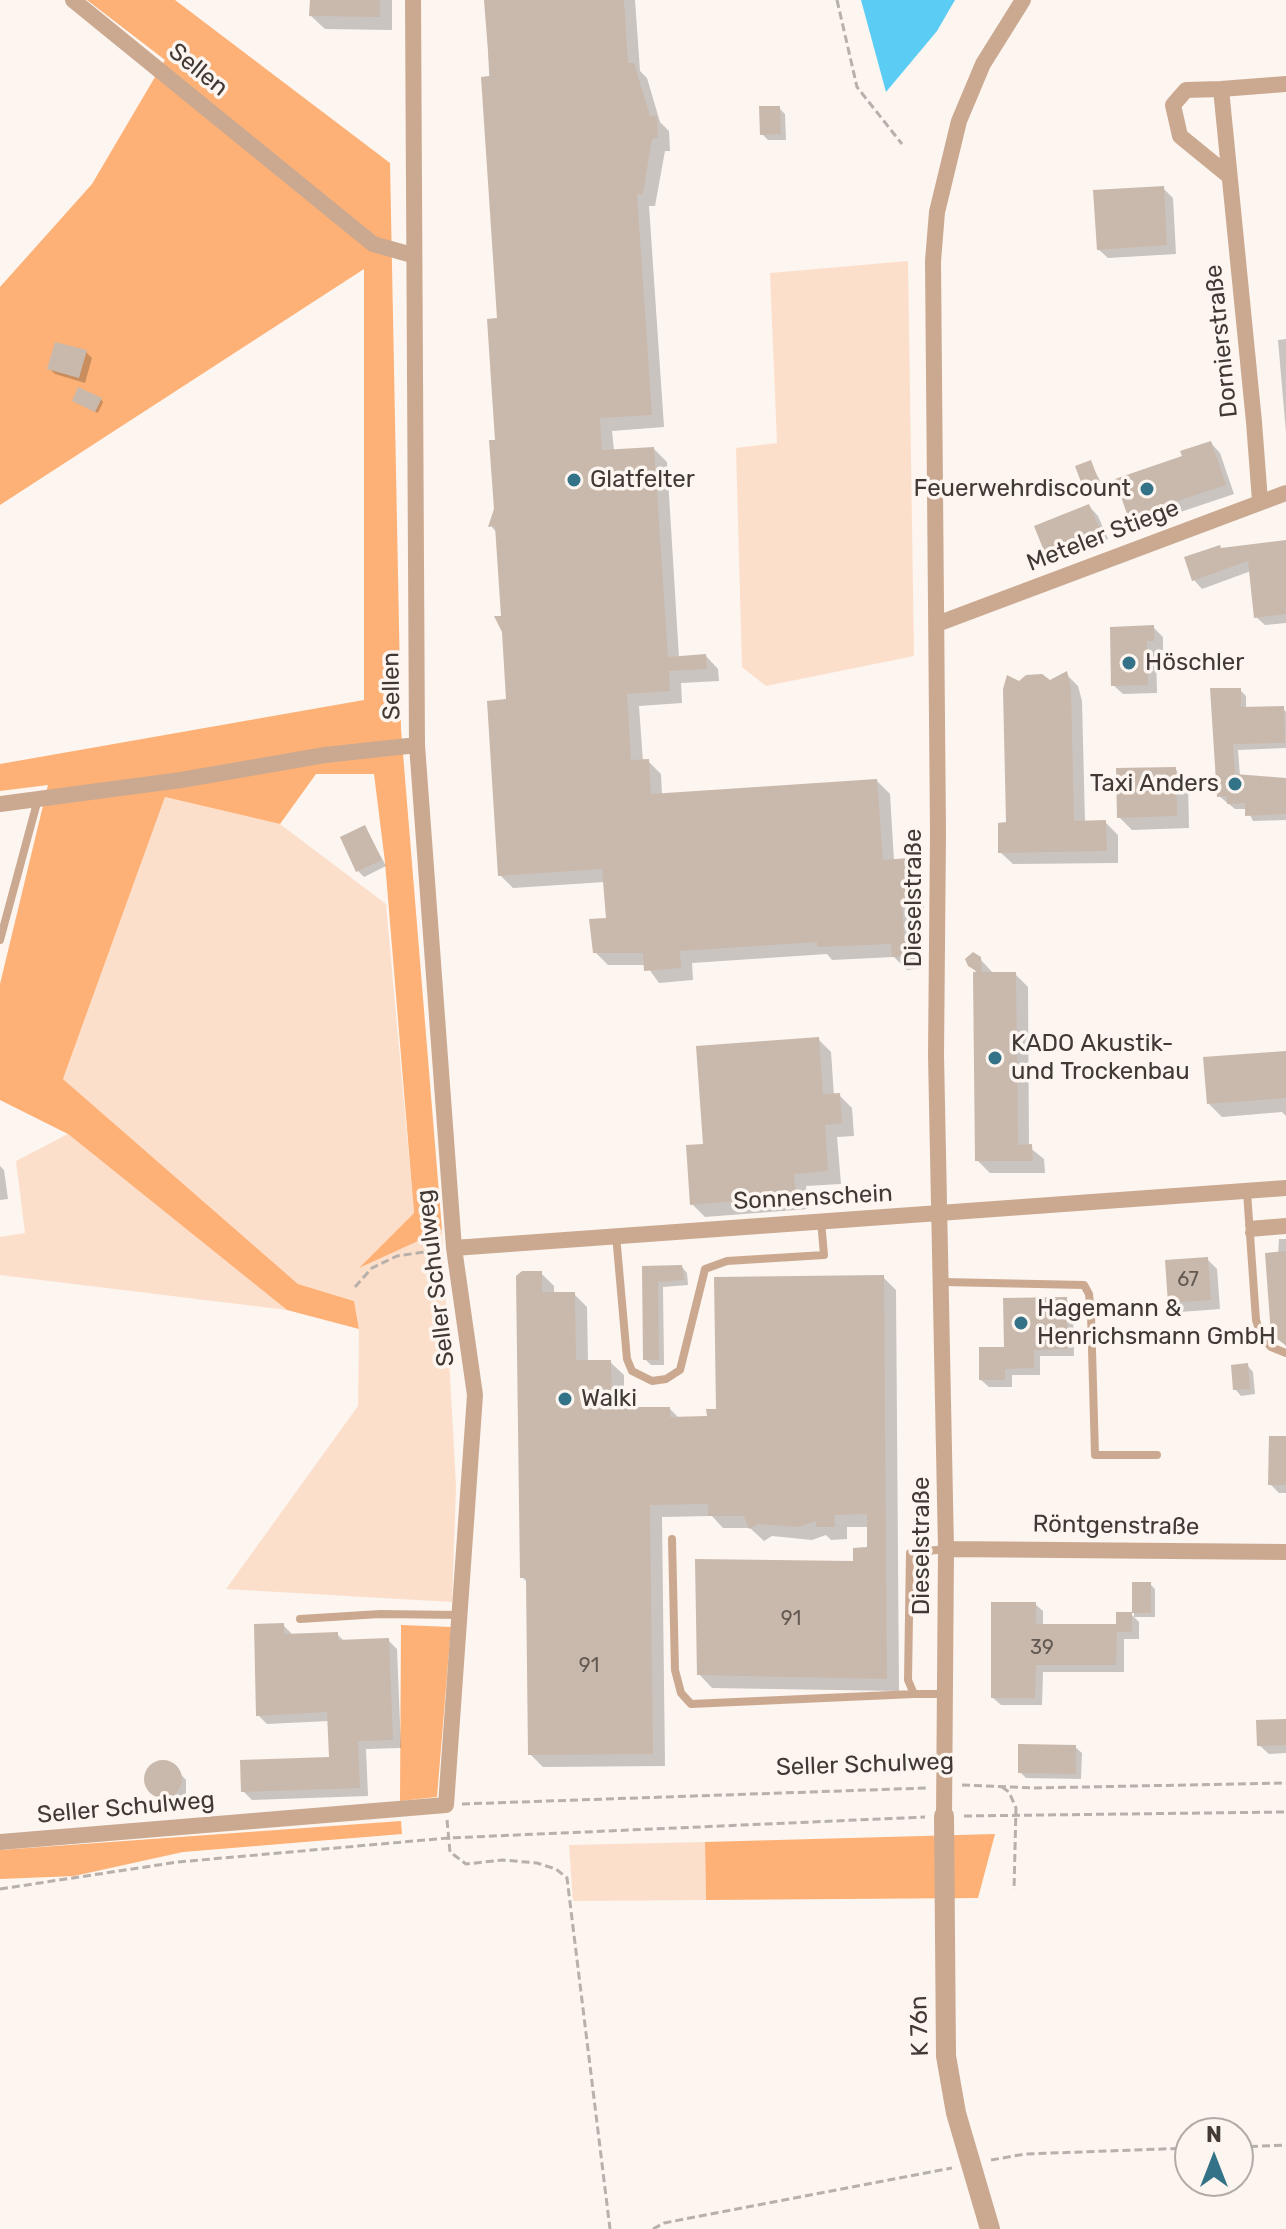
<!DOCTYPE html>
<html>
<head>
<meta charset="utf-8">
<style>
	body { margin:0 }
	#map { position:relative; width:1286px; height:2229px; overflow:hidden; background:#fcf5f0; font-family:Rubik,sans-serif }
	canvas { display:block }
	.north { position:absolute; left:1174px; top:2117px; width:80px; height:80px; box-sizing:border-box; background:#fcf5f0; border:2px solid #b1aaa5; border-radius:50%; rotate:0deg; font-size:22px; font-weight:700; line-height:32px; text-align:center; color:#403934 }
	.north::after { content:''; display:block; margin:auto; width:28px; height:36px; background:#347288; clip-path:polygon(50% 0,100% 100%,50% 72%,0 100%) }
</style>
</head>
<body>
<div id="map">
<canvas width="1286" height="2229"></canvas>
<div class="north">N</div>
</div>
<script>
const ctx = document.querySelector('canvas').getContext('2d');
ctx.lineJoin = 'round';
function fillPath(path, color) {
  ctx.fillStyle = color;
  ctx.fill(path, 'evenodd');
}
function shape(rows) {
  const path = new Path2D();
  for (const r of rows) {
    if (r.length === 3) {
      path.moveTo(r[0] + r[2], r[1]);
      path.arc(r[0], r[1], r[2], 0, 2 * Math.PI);
      continue;
    }
    path.moveTo(r[0], r[1]);
    for (let i = 2; i < r.length; i += 2) path.lineTo(r[i], r[i + 1]);
  }
  return path;
}
function strokePath(path, color, width, dash) {
  ctx.strokeStyle = color;
  ctx.lineWidth = width;
  ctx.lineCap = dash ? 'butt' : 'round';
  ctx.setLineDash(dash || []);
  ctx.stroke(path);
}
function write(font, color, halo, rows, align = 'center') {
  ctx.font = font + ' Rubik,sans-serif';
  ctx.lineWidth = 7;
  ctx.setLineDash([]);
  ctx.textBaseline = 'middle';
  ctx.strokeStyle = halo;
  ctx.fillStyle = color;
  for (const [text, x, y, turn = 0] of rows) {
    ctx.save();
    ctx.translate(x, y);
    ctx.rotate((+turn || 0) * Math.PI / 180);
    ctx.textAlign = isNaN(turn) ? turn : align;
    if (halo) ctx.strokeText(text, 0, 0);
    ctx.fillText(text, 0, 0);
    ctx.restore();
  }
}
fillPath(shape([
	[908,261,914,656,766,686,742,667,736,448,777,443,770,273],
	[165,797,280,824,386,904,414,1213,361,1266,442,1230,456,1487,452,1602,226,1589,358,1406,359,1329,354,1301,298,1284,63,1079],
	[68,1134,287,1310,0,1275,0,1237,25,1233,16,1161],
	[705,1842,706,1900,573,1901,569,1845]
]), '#fcdfcb');
fillPath(shape([
	[87,0,175,0,390,163,401,729,442,1230,359,1268,414,1213,385,862,374,774,316,774,280,824,165,797,63,1079,298,1284,354,1301,359,1329,287,1310,68,1134,0,1100,0,984,48,785,0,791,0,764,364,700,364,269,0,505,0,287,92,184,165,60],
	[401,1625,451,1627,437,1797,400,1801],
	[401,1821,402,1834,183,1852,74,1876,0,1879,0,1850],
	[995,1834,978,1898,706,1900,705,1842]
]), '#fdb176');
fillPath(shape([
	[861,0,955,0,937,31,886,92]
]), '#5bcdf5');
fillPath(shape([
	[312,0,392,0,392,30,325,29,311,16],
	[486,0,635,0,640,71,647,78,660,122,669,131,670,151,665,151,655,206,649,206,664,427,612,431,614,451,654,449,667,462,679,658,706,656,718,669,719,681,681,683,682,703,639,706,643,762,648,761,661,774,662,795,877,781,890,794,894,861,908,860,921,873,924,913,914,914,916,947,922,953,923,968,907,970,894,957,832,960,827,954,692,963,693,980,659,983,646,965,608,965,595,952,608,919,605,882,513,888,500,875,508,701,497,533,491,526,496,510,499,320],
	[779,108,785,114,786,140,768,140,762,134],
	[1163,188,1173,198,1176,254,1108,258,1098,249],
	[1286,339,1286,433,1278,340],
	[86,352,92,358,85,383,55,374,49,368],
	[101,399,103,402,98,413,77,403],
	[1211,443,1220,453,1234,494,1139,526,1129,516],
	[1090,462,1105,490,1092,495,1077,467],
	[1089,506,1098,516,1108,539,1055,560,1046,550],
	[1286,543,1286,623,1265,625,1256,617,1251,571,1202,589,1194,580,1222,550],
	[1153,627,1163,637,1163,650,1156,650,1157,693,1123,694,1113,685],
	[1066,674,1078,686,1082,701,1085,823,1105,822,1118,835,1118,863,1013,864,1000,852,1008,824,1019,683,1049,682],
	[1240,690,1246,696,1246,709,1283,708,1286,712,1286,748,1238,750,1240,776,1286,780,1286,820,1253,821,1247,809,1235,809,1219,796],
	[1175,769,1188,782,1189,828,1132,830,1119,817],
	[365,827,386,866,364,877,358,871],
	[980,959,994,974,1015,974,1028,987,1029,1147,1044,1159,1045,1173,990,1173,977,1160,978,974,970,965],
	[818,1039,831,1052,834,1096,839,1095,852,1108,854,1136,837,1137,841,1184,806,1186,808,1209,705,1217,692,1204,705,1146],
	[1286,1053,1286,1116,1282,1112,1222,1117,1209,1104],
	[0,1166,4,1170,8,1199,0,1200],
	[1279,1239,1286,1239,1286,1346,1273,1334],
	[1207,1259,1217,1269,1220,1309,1180,1312,1170,1302],
	[682,1267,687,1273,688,1285,663,1287,664,1365,651,1365,645,1359,644,1268],
	[541,1273,554,1286,554,1294,574,1294,587,1307,588,1362,610,1362,624,1375,624,1409,670,1409,680,1419,709,1418,883,1277,896,1290,899,1691,712,1688,699,1674,855,1564,869,1549,869,1527,847,1527,847,1539,831,1540,826,1535,812,1540,772,1536,764,1541,750,1528,723,1528,712,1516,662,1517,665,1766,543,1767,530,1754,528,1583,522,1577],
	[1066,1299,1073,1307,1074,1356,1040,1356,1040,1375,1012,1375,1012,1387,989,1387,981,1380,1006,1349],
	[1247,1365,1253,1372,1255,1394,1241,1396,1235,1389],
	[1286,1438,1286,1493,1279,1493,1270,1484],
	[1134,1584,1150,1584,1155,1589,1155,1617,1134,1617],
	[1035,1604,1043,1611,1043,1626,1118,1626,1131,1614,1139,1622,1139,1639,1124,1639,1124,1672,1043,1672,1042,1705,1001,1705,993,1698],
	[283,1625,292,1634,337,1634,345,1642,388,1640,397,1649,401,1748,366,1749,368,1796,252,1800,243,1791,331,1759,329,1721,267,1724,258,1715],
	[1286,1721,1286,1753,1269,1754,1259,1745],
	[1075,1747,1082,1753,1081,1779,1026,1778,1020,1772],
	[157,1763,170,1763,186,1780,186,1793,176,1803,162,1801,146,1784,148,1771]
]), '#0003');
fillPath(shape([
	[310,0,380,0,380,17,309,16],
	[484,0,624,0,628,63,634,63,650,116,657,116,658,138,652,139,643,194,637,194,652,415,600,418,602,450,654,447,668,657,706,654,707,669,669,671,670,691,627,694,631,760,649,759,651,794,877,779,883,860,909,858,912,901,902,901,904,938,910,938,911,956,892,957,891,944,817,947,817,942,680,951,681,968,644,971,643,953,593,953,589,919,606,918,602,869,498,876,487,701,506,699,502,632,494,616,501,616,495,526,488,527,494,509,489,440,495,440,487,319,497,318,481,77,490,76],
	[759,106,780,106,781,134,760,135],
	[1164,186,1167,245,1097,250,1093,190],
	[55,342,87,350,79,378,47,369],
	[78,387,102,398,95,412,72,401],
	[1211,441,1226,485,1128,517,1115,479,1182,456,1180,451],
	[1091,460,1100,484,1084,490,1075,466],
	[1089,504,1100,530,1044,551,1034,526],
	[1286,540,1286,614,1254,618,1248,561,1192,581,1184,557,1220,545,1221,548],
	[1154,625,1154,641,1147,641,1148,685,1111,686,1110,627],
	[1067,671,1071,688,1074,821,1106,820,1107,851,998,853,998,823,1006,822,1003,689,1007,675,1019,681,1026,675,1042,674,1050,680],
	[1210,688,1241,688,1241,707,1284,706,1285,743,1233,744,1235,774,1286,778,1286,814,1245,816,1245,803,1227,804,1226,796,1217,797],
	[1176,767,1177,816,1117,818,1116,768],
	[365,825,382,860,356,872,340,837],
	[973,952,981,957,982,972,1016,972,1018,1145,1032,1144,1033,1161,975,1161,973,972,978,972,968,966,965,959],
	[819,1037,823,1094,840,1093,842,1123,825,1125,828,1171,794,1174,796,1196,690,1205,686,1145,703,1144,696,1046],
	[1286,1051,1286,1098,1207,1104,1203,1057],
	[1286,1251,1286,1345,1271,1335,1265,1253],
	[1208,1257,1211,1300,1168,1303,1165,1260],
	[682,1265,684,1280,658,1282,659,1360,643,1360,642,1266],
	[522,1271,542,1271,542,1292,575,1292,576,1360,611,1360,612,1407,670,1407,670,1417,707,1416,706,1409,716,1409,714,1277,884,1275,887,1679,697,1675,695,1559,853,1561,853,1548,867,1547,867,1514,834,1515,835,1527,816,1527,816,1521,798,1527,759,1524,749,1529,744,1516,708,1516,708,1504,650,1505,653,1754,528,1755,526,1578,520,1578,516,1276],
	[1067,1297,1067,1349,1034,1350,1034,1368,1005,1369,1005,1380,979,1380,979,1347,1004,1347,1003,1298],
	[1248,1363,1250,1389,1233,1390,1231,1365],
	[1269,1436,1286,1436,1286,1485,1268,1485],
	[1132,1582,1151,1582,1151,1613,1132,1613],
	[991,1602,1036,1602,1036,1624,1116,1624,1116,1612,1132,1612,1132,1632,1117,1632,1116,1665,1036,1665,1035,1698,991,1698],
	[284,1623,284,1634,338,1632,338,1640,389,1638,393,1740,358,1741,360,1788,241,1792,240,1760,329,1757,327,1712,256,1716,254,1624],
	[1286,1719,1286,1745,1257,1746,1256,1720],
	[1018,1744,1076,1745,1076,1774,1018,1773],
	[163,1779,19]
]), '#c9b8ac');
strokePath(shape([
	[837,0,857,87,902,144],
	[355,1287,372,1268,397,1256,438,1250],
	[962,1785,1034,1788,1286,1783],
	[1002,1787,1009,1792,1016,1808,1014,1890],
	[462,1804,926,1788],
	[964,1816,1286,1812],
	[447,1820,450,1852,466,1864,503,1860,537,1863,556,1869,567,1878,610,2229],
	[0,1889,178,1862,448,1838,925,1817],
	[1238,2147,1286,2145],
	[991,2160,1025,2154,1190,2148],
	[653,2229,664,2223,952,2168]
]), '#b7b0ab', 3, [8, 4]);
strokePath(shape([
	[0,940,38,799],
	[1247,1192,1256,1320,1261,1336,1271,1347,1286,1353],
	[1249,1225,1286,1222],
	[1249,1233,1286,1230],
	[616,1235,627,1359,632,1371,652,1381,666,1379,680,1370,705,1269,727,1261,824,1255,821,1221],
	[943,1282,1084,1285,1089,1294,1091,1314,1095,1455,1157,1455],
	[672,1539,675,1670,681,1693,691,1704,914,1694],
	[945,1549,910,1553,908,1680,914,1694,946,1694],
	[300,1619,380,1614,459,1615]
]), '#cba991', 8);
strokePath(shape([
	[73,0,373,244,412,255],
	[1221,89,1286,84],
	[1229,176,1180,136,1173,105,1186,90,1221,89,1254,422,1260,501],
	[937,624,1286,493],
	[0,804,181,780,325,755,417,745],
	[454,1248,1286,1188],
	[946,1549,1286,1552],
	[944,1816,946,1549,936,1055,938,833,933,261,937,212,959,121,983,64,1023,0],
	[0,1842,446,1805,475,1395,454,1248,417,745,413,0]
]), '#cba991', 16);
strokePath(shape([
	[944,1816,946,2056,956,2113,990,2229]
]), '#cba991', 20);
for (const [x, y, r, color] of [
	[574,480,8,"#347288"],
	[1147,489,8,"#347288"],
	[1129,663,8,"#347288"],
	[1235,784,8,"#347288"],
	[995,1058,8,"#347288"],
	[1021,1323,8,"#347288"],
	[565,1399,8,"#347288"]
]) {
  const dot = new Path2D();
  dot.arc(x, y, r, 0, 2 * Math.PI);
  ctx.fillStyle = color;
  ctx.fill(dot);
  strokePath(dot, '#fcf5f0', 3);
}
write('20px', '#625952', null, [
	["67",1188,1280],
	["91",791,1619],
	["39",1042,1648],
	["91",589,1666]
]);
write('24px', '#403934', '#fcf5f0', [
	["Sellen",198,70,39],
	["Dornierstraße",1222,341,-96],
	["Meteler Stiege",1103,536,-21],
	["Sellen",392,686,-91],
	["Dieselstraße",914,898,-90],
	["Sonnenschein",813,1198,-3],
	["Seller Schulweg",436,1278,-97],
	["Röntgenstraße",1116,1526,1],
	["Dieselstraße",922,1546,-90],
	["Seller Schulweg",865,1765,-2],
	["Seller Schulweg",126,1808,-5],
	["K 76n",920,2026,-92]
]);
write('24px', '#403934', '#fcf5f0', [
	["Glatfelter",590,480],
	["Feuerwehrdiscount",1131,489,"right"],
	["Höschler",1145,663],
	["Taxi Anders",1219,784,"right"],
	["KADO Akustik-",1011,1044],
	["und Trockenbau",1011,1072],
	["Hagemann &",1037,1309],
	["Henrichsmann GmbH",1037,1337],
	["Walki",581,1399]
], 'left');
</script>
</body>
</html>
